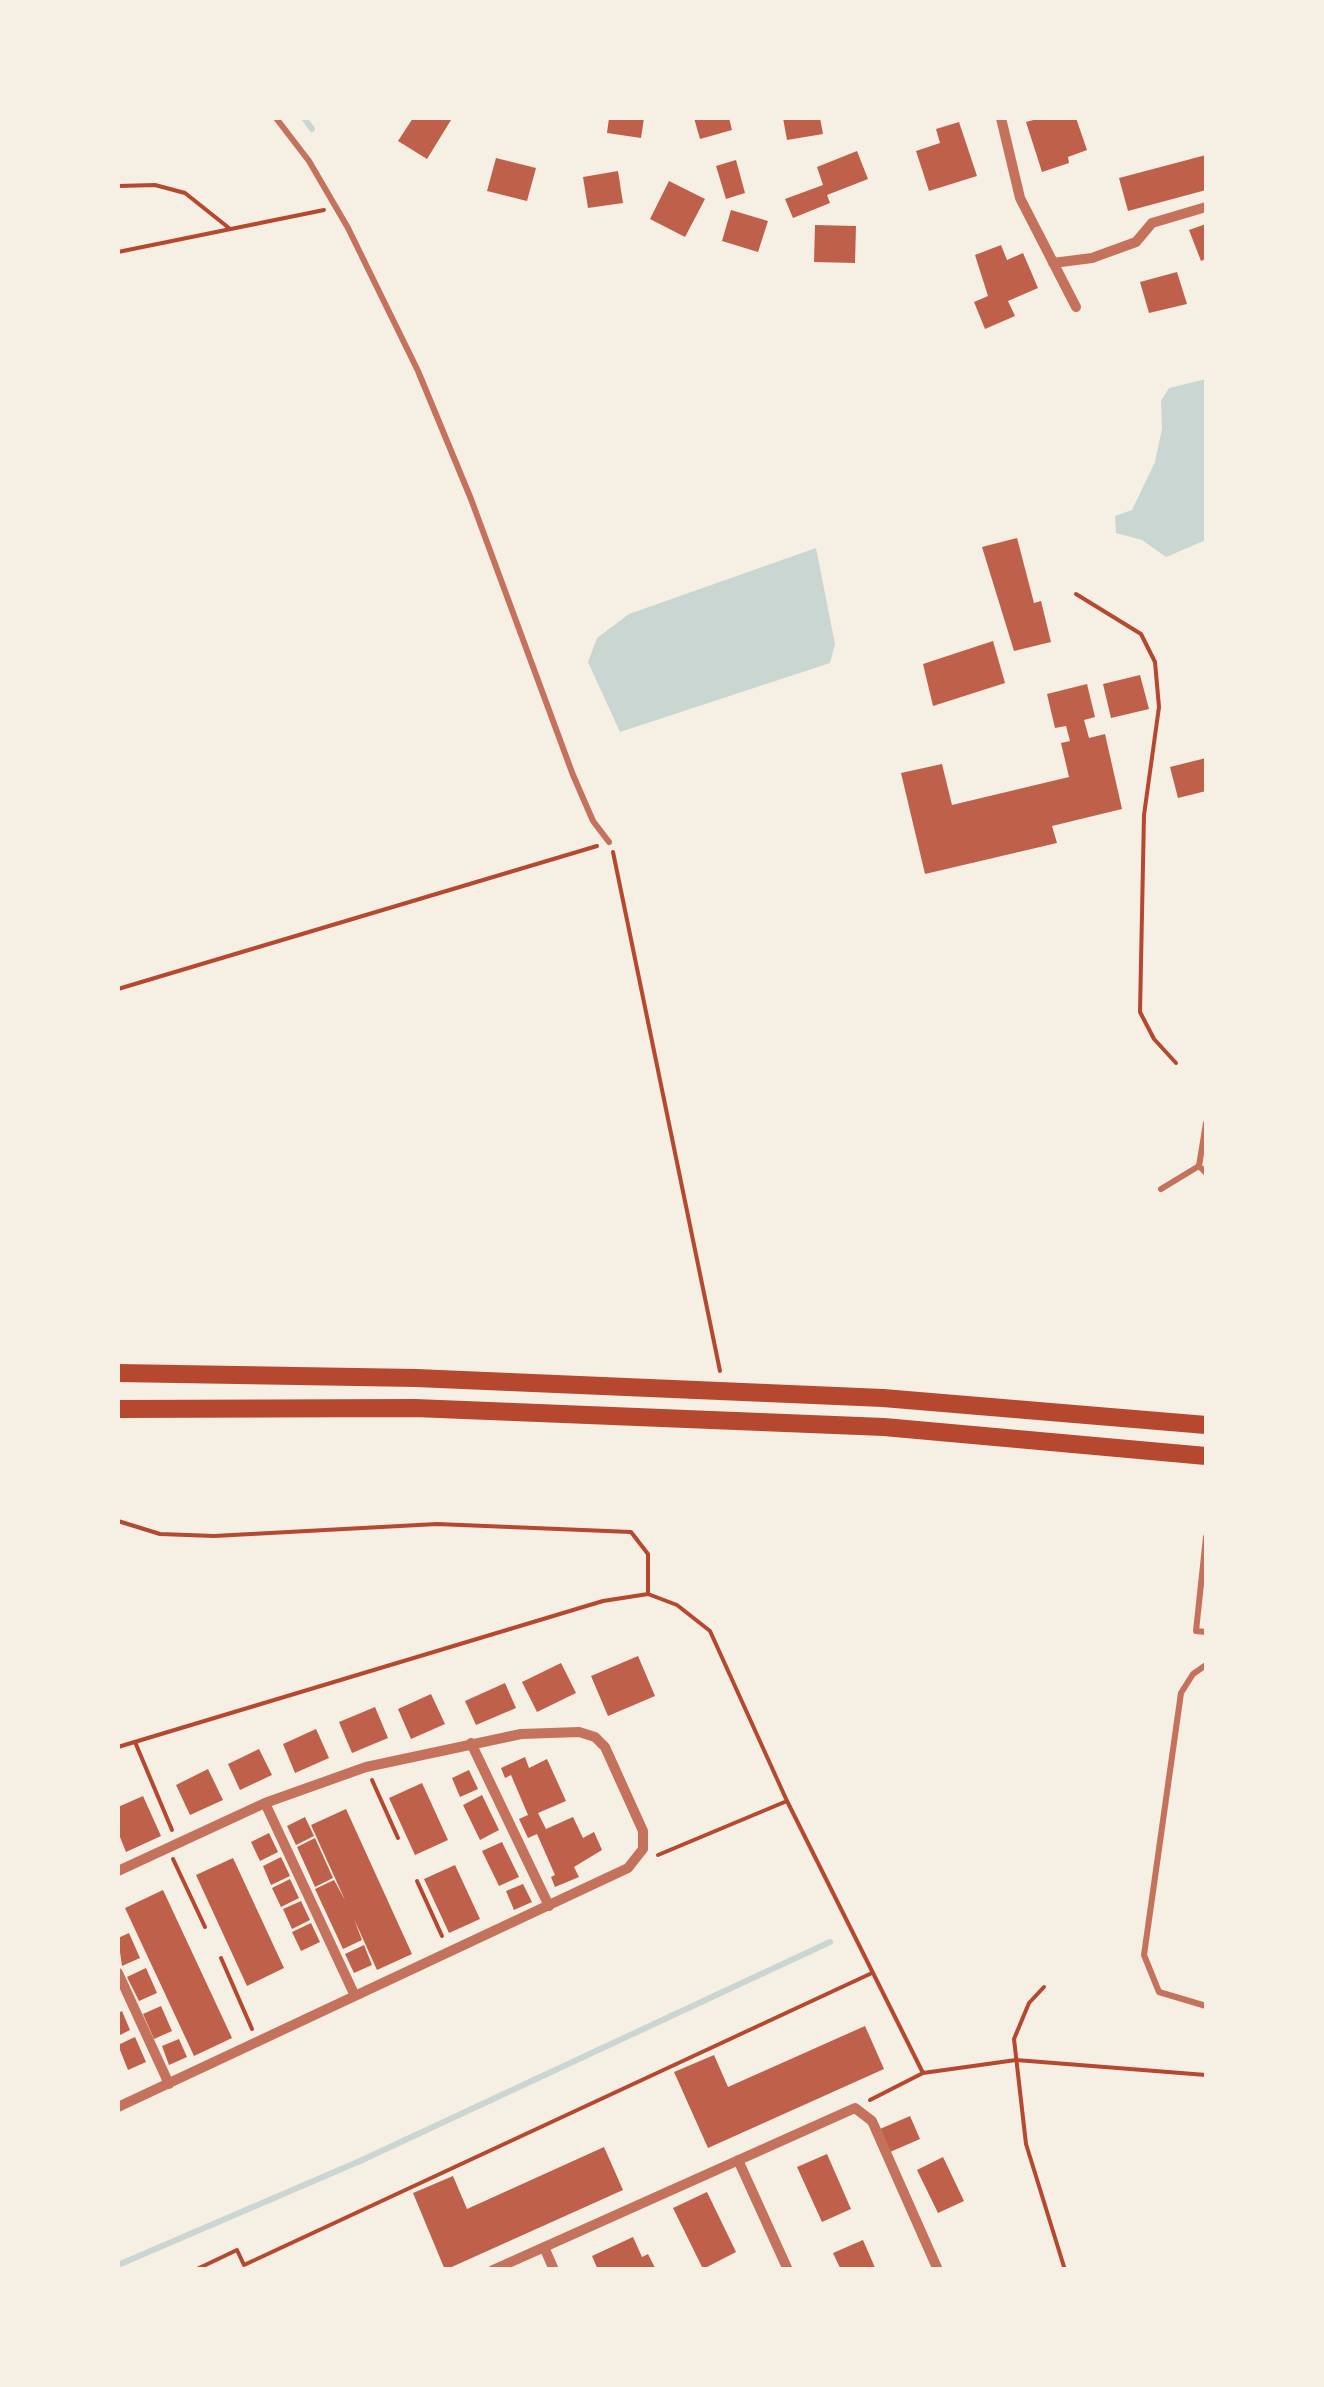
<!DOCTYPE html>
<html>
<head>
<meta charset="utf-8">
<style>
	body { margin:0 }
	#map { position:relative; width:1324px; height:2387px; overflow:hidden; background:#f6efe4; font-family:Raleway,sans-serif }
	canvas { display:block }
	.frame { position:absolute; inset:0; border:120px solid #f6efe4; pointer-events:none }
</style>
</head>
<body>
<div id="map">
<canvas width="1324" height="2387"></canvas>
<div class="frame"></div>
</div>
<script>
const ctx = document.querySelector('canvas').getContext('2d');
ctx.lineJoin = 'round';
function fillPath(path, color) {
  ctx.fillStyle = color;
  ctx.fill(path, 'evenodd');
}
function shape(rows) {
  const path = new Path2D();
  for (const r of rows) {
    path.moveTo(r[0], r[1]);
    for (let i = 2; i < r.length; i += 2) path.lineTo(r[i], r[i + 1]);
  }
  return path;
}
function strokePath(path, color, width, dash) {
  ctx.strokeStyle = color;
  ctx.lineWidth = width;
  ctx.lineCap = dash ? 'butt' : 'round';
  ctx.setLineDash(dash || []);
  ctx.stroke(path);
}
fillPath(shape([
	[1206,379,1206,540,1166,557,1142,540,1116,533,1115,516,1132,510,1155,462,1162,429,1161,401,1169,388],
	[816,548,835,644,830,663,620,732,588,662,597,638,629,614]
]), '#c9d6d2');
strokePath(shape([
	[304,118,312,129],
	[118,2265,360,2161,830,1942]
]), '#c9d6d2', 6);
fillPath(shape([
	[413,118,451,120,427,159,398,141],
	[609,118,644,118,641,138,607,133],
	[694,118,729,118,732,130,700,139],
	[783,118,820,118,823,134,787,140],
	[1041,118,1076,118,1087,150,1068,157,1069,163,1042,172,1026,122],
	[959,122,977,176,929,191,916,151,940,143,936,129],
	[857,151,868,179,827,195,830,203,793,218,785,199,823,185,817,167],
	[1206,155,1206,190,1128,211,1119,178],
	[496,158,536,168,527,201,487,191],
	[736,160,745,193,726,199,716,166],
	[618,171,623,203,588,208,583,177],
	[669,181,705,199,685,237,650,219],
	[731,210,768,221,758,252,722,241],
	[1206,224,1206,259,1201,261,1189,230],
	[815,225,856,226,855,263,814,262],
	[1001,245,1007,260,1023,253,1038,288,1008,301,1015,316,985,329,974,302,988,296,975,255],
	[1177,272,1187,304,1149,313,1140,282],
	[1017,538,1034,603,1041,601,1051,642,1014,651,982,547],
	[993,641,1005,683,933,706,923,664],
	[1140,675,1149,709,1111,718,1103,684],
	[1087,684,1095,717,1084,720,1089,738,1105,734,1122,809,1052,826,1057,843,925,874,901,773,942,764,952,805,1069,777,1061,743,1070,741,1066,726,1055,728,1047,694],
	[1206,758,1206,791,1178,798,1170,767],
	[638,1656,655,1696,608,1716,591,1676],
	[561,1663,576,1693,537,1712,522,1682],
	[505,1683,516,1708,476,1725,465,1701],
	[431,1694,445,1724,411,1739,398,1709],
	[375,1707,388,1738,352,1753,339,1722],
	[316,1729,329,1758,295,1773,283,1744],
	[259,1749,272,1775,240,1790,228,1764],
	[525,1757,529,1768,547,1759,566,1801,538,1813,546,1829,573,1817,583,1838,594,1832,602,1850,574,1867,579,1877,555,1887,551,1877,555,1875,537,1834,528,1838,519,1819,528,1815,511,1775,505,1778,501,1768],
	[208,1769,223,1800,190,1815,176,1785],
	[469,1770,478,1789,460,1797,452,1778],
	[422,1783,448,1840,415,1855,389,1798],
	[482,1795,499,1830,480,1840,463,1805],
	[143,1796,161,1836,126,1852,118,1832,118,1807],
	[346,1809,412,1954,377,1970,354,1919,362,1940,343,1949,315,1889,334,1880,345,1900,311,1825],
	[305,1817,314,1836,296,1845,287,1826],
	[269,1833,278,1852,260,1861,251,1842],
	[315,1838,333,1878,315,1887,297,1847],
	[502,1842,519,1877,499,1886,482,1851],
	[281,1857,290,1876,271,1885,263,1866],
	[233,1858,284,1968,247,1986,196,1875],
	[455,1865,480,1919,449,1933,424,1879],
	[290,1879,299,1898,281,1907,272,1888],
	[523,1884,532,1902,514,1910,506,1891],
	[163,1890,232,2038,194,2056,125,1908],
	[301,1901,310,1920,292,1929,283,1909],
	[311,1923,320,1942,301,1951,292,1932],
	[129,1933,140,1958,122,1966,118,1938],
	[364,1945,372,1965,354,1973,345,1954],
	[146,1968,157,1993,139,2001,127,1977],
	[161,2006,172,2031,154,2039,143,2014],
	[122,2011,130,2030,118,2036,118,2013],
	[865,2026,884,2069,708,2148,674,2072,714,2055,728,2087],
	[135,2037,146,2062,128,2070,118,2045],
	[179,2039,187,2057,169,2065,162,2046],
	[910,2116,920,2139,890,2152,880,2129],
	[604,2147,623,2190,445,2270,413,2193,453,2176,467,2209],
	[827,2154,851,2209,822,2222,797,2167],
	[943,2157,964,2201,938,2213,917,2170],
	[707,2192,736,2252,703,2269,673,2208],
	[633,2237,642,2257,648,2254,656,2270,598,2270,592,2256],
	[863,2240,876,2270,841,2270,833,2253]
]), '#bf614a');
strokePath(shape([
	[118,186,155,185,185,193,229,228],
	[118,252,324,210],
	[1076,594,1141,634,1155,662,1159,707,1144,815,1140,1012,1154,1039,1176,1063],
	[613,852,720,1371],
	[118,989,597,846],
	[118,1521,160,1534,214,1536,437,1524,631,1532,648,1554,648,1594],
	[135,1742,172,1830],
	[118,1747,603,1601,648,1594,677,1605,710,1631,787,1801,923,2073],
	[372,1780,398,1838],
	[658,1855,787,1801],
	[173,1859,205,1927],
	[417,1881,442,1936],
	[221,1958,252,2029],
	[1044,1987,1029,2003,1014,2039,1026,2144,1065,2270],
	[870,2100,923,2073,1016,2060,1206,2075],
	[195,2270,237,2250,244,2265,872,1973]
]), '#b5482f', 4);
strokePath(shape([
	[276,118,309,161,348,228,418,371,471,499,573,775,593,821,609,842],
	[1199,1166,1206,1173],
	[1161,1189,1199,1166,1206,1123],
	[1206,1537,1196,1631,1206,1632],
	[1206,1665,1193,1674,1181,1693,1144,1955,1159,1992,1206,2006]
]), '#c5725c', 6);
strokePath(shape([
	[1001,118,1020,198,1076,307],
	[1053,263,1092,258,1136,242,1152,223,1206,207],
	[471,1743,549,1906],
	[265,1803,355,1996],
	[118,1871,265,1803,366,1767,521,1734,579,1732,595,1737,605,1747,643,1831,643,1849,628,1868,118,2107],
	[118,1973,169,2084],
	[738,2160,788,2270],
	[544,2247,554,2270],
	[493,2270,855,2108,872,2121,938,2270]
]), '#c5725c', 10);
strokePath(shape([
	[118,1373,416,1378,883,1398,1206,1425],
	[118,1409,415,1408,884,1427,1206,1456]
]), '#b5482f', 18);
</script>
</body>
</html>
